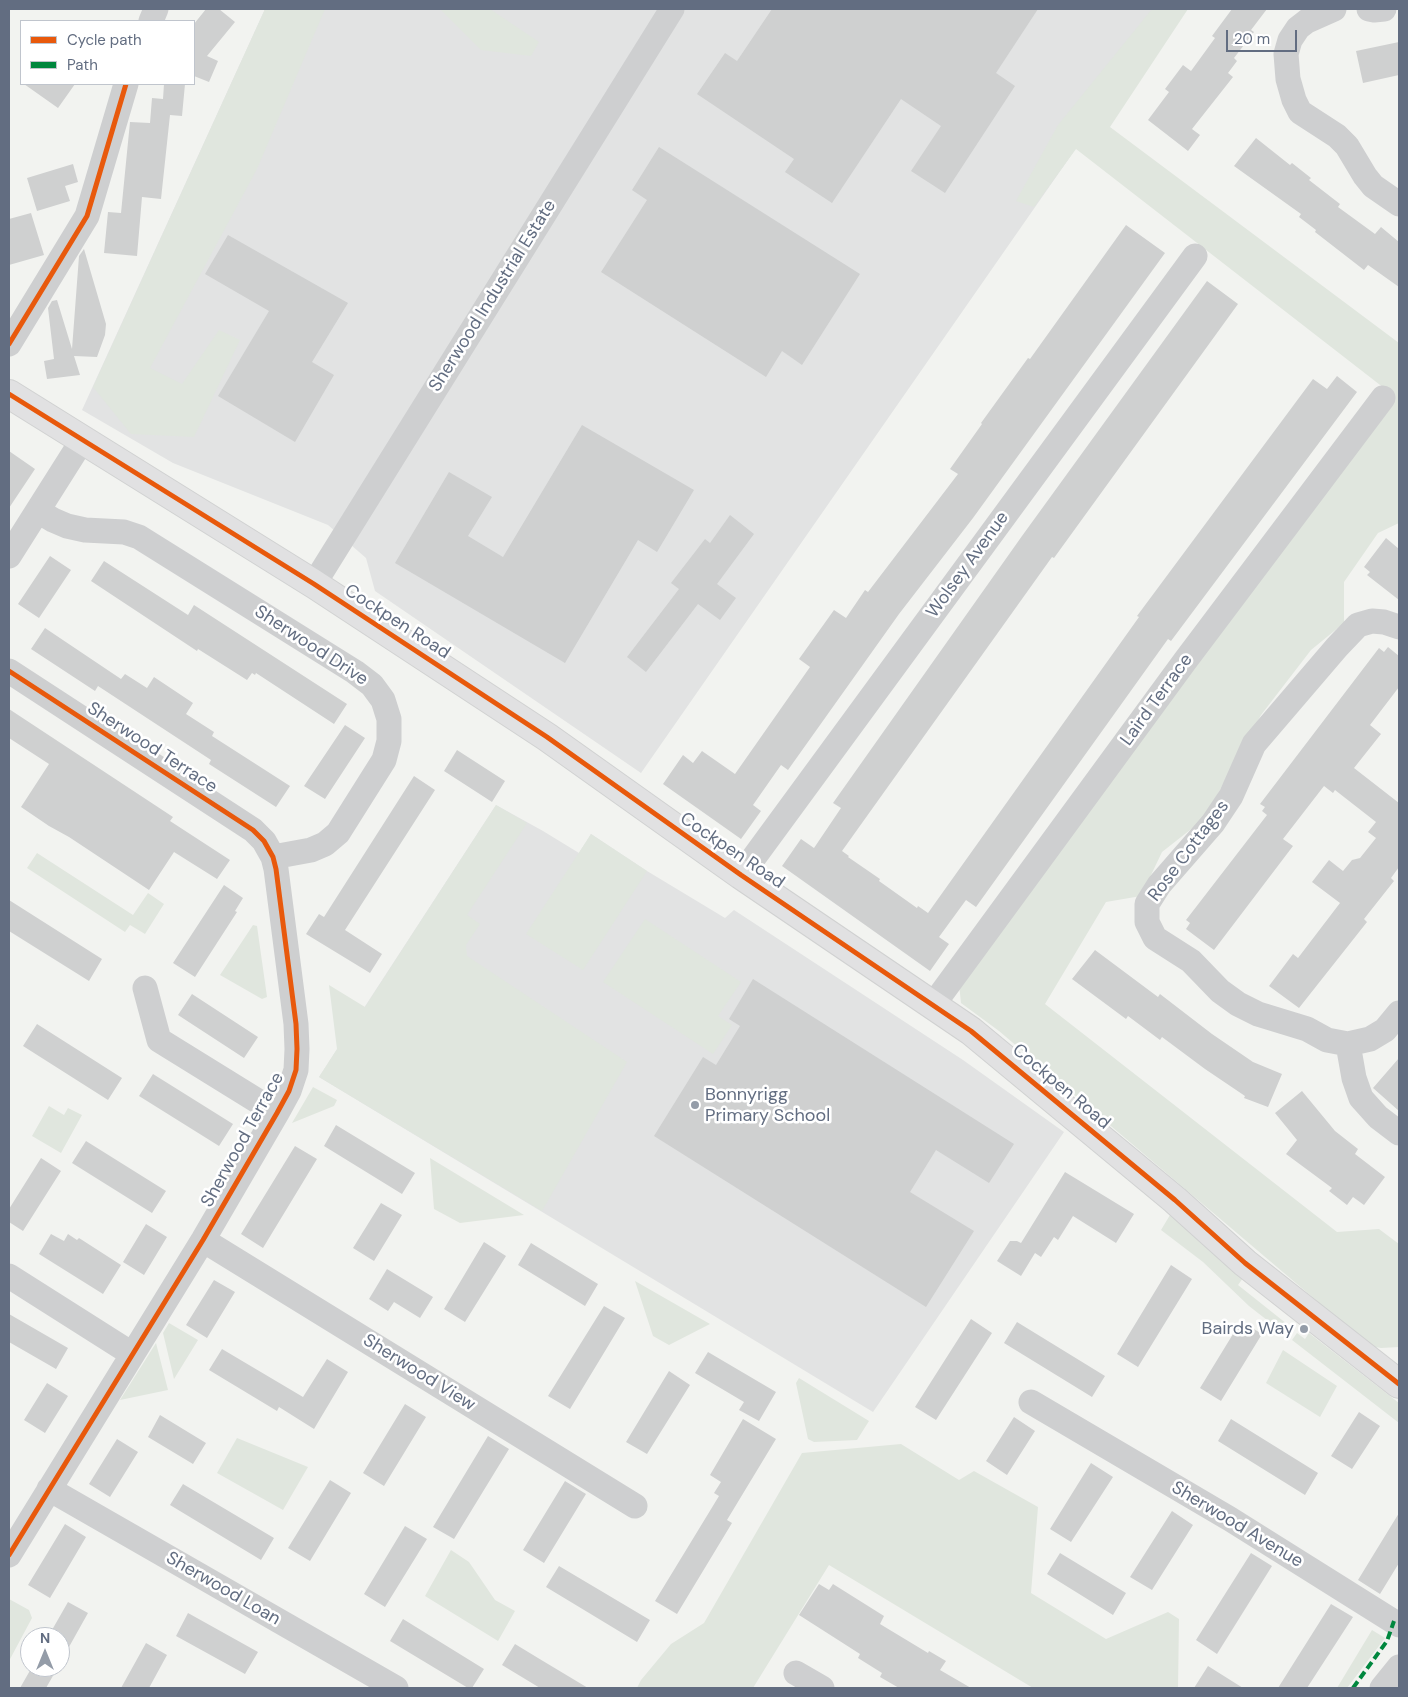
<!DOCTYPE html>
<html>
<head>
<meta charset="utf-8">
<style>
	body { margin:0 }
	#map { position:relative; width:1408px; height:1697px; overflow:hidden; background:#f2f3f0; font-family:"DM Sans",sans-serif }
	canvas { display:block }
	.frame { position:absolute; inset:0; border:10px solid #626d81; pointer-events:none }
	.legend { position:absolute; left:20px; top:20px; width:175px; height:65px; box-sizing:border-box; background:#fff; border:1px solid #c0c5cd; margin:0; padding:6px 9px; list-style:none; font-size:15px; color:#626d81 }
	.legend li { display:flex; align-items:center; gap:10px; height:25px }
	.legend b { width:25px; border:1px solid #c0c5cd }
	.north { position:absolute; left:20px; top:1627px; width:50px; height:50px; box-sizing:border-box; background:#fff; border:1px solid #c0c5cd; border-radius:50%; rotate:0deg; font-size:14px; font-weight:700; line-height:20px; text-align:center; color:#626d81 }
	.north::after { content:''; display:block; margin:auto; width:18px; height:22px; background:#949ca8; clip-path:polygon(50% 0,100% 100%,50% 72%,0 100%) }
	.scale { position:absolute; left:1226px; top:30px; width:71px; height:22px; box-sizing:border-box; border:2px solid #626d81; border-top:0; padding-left:6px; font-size:15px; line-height:18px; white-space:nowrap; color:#626d81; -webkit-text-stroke:4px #fff; paint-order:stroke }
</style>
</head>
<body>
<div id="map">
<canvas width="1408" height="1697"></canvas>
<div class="frame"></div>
<ul class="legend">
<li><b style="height:6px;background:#e8590c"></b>Cycle path</li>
<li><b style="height:6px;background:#00873e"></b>Path</li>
</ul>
<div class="north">N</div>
<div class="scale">20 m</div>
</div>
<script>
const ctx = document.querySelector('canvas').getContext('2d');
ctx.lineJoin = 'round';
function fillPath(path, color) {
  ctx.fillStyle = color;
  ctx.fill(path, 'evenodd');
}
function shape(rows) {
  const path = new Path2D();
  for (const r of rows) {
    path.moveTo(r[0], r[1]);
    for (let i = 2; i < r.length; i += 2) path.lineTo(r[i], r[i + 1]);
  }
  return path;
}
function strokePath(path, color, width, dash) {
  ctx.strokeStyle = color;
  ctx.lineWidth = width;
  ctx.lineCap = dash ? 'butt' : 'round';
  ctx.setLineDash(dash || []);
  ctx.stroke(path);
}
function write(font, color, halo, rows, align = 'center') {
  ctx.font = font + ' "DM Sans",sans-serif';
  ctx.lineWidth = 5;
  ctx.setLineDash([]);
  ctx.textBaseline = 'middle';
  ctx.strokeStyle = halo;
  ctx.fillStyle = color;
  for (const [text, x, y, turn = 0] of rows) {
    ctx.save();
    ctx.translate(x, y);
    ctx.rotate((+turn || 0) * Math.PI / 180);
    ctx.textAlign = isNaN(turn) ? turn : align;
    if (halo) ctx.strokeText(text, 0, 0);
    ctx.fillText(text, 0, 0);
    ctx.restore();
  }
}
fillPath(shape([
	[265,9,1173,9,641,773,375,591,366,558,328,525,173,463,82,410],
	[496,805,543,831,579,853,591,834,647,871,725,918,734,910,963,1060,1064,1132,873,1412,319,1077]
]), '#e2e3e3');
fillPath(shape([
	[265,9,325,9,257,169,150,368,182,384,219,330,240,340,194,437,131,434,93,387],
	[440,9,490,9,539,42,531,56,481,50],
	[1152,9,1188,9,1110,127,1399,343,1399,523,1378,533,1344,582,1344,623,1311,650,1261,715,1204,819,1162,852,1141,896,1106,902,1045,1004,1337,1232,1379,1229,1399,1244,1399,1347,1381,1348,1370,1346,999,1031,961,1003,959,984,1393,395,1076,149,1034,207,1016,201,1058,125],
	[496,805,527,823,467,915,480,924,466,945,467,956,627,1062,542,1211,319,1077,337,1049,329,985,365,1007],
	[591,834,647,871,583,970,526,934],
	[37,853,133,915,148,893,164,904,145,934,130,925,125,932,27,868],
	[645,919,741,982,718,1016,732,1025,713,1054,603,982],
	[253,925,257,926,267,997,262,999,220,975],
	[313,1087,337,1100,334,1106,292,1123],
	[49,1106,64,1115,68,1108,82,1115,61,1153,32,1136],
	[430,1158,524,1215,460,1223,434,1209],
	[1170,1215,1243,1278,1238,1285,1287,1324,1281,1331,1249,1306,1203,1262,1161,1230],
	[635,1281,710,1324,669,1345,653,1336],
	[169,1323,198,1340,174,1379,163,1333],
	[1297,1333,1305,1339,1309,1333,1399,1403,1399,1423,1292,1340],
	[156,1343,168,1390,120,1400],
	[1283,1350,1337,1386,1320,1417,1266,1383],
	[799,1378,869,1421,857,1440,814,1442,808,1439,796,1383],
	[237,1438,308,1467,283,1510,217,1473],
	[901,1444,959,1480,974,1471,1038,1507,1031,1593,1106,1639,1168,1612,1179,1619,1178,1688,1033,1688,829,1565,753,1688,637,1688,641,1680,671,1644,704,1623,802,1453],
	[451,1550,469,1562,495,1600,515,1611,498,1641,425,1596],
	[9,1599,29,1610,32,1618,9,1661],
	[1372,1630,1385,1638,1347,1688,1337,1688]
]), '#e0e6de');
fillPath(shape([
	[206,9,219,9,235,22,207,56,218,61,209,82,194,76,194,24],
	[772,9,1038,9,996,73,1015,86,945,193,911,171,941,126,901,99,832,203,785,172,794,159,697,94,725,53,737,61],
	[1232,9,1267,9,1251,30,1254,32,1234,58,1237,61,1228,73,1233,77,1192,129,1200,135,1188,151,1148,120,1169,92,1165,89,1183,65,1191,71,1215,38,1212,36],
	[1399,42,1399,75,1363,83,1356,51],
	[24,84,75,84,58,108],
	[164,84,185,84,182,116,170,115,161,199,142,197,137,256,104,253,108,212,121,213,130,122,150,123,152,98,163,99],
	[1256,138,1290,165,1292,163,1311,178,1309,180,1340,204,1338,207,1375,234,1381,227,1399,242,1399,287,1368,265,1364,270,1315,232,1316,230,1299,217,1301,214,1234,166],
	[659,147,860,274,802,365,782,351,766,377,601,272,647,200,632,190],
	[73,164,78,182,65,186,70,201,37,211,27,178],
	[31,213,44,255,9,265,9,219],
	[1126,225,1165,253,973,518,899,614,788,770,781,765,753,805,761,811,741,839,663,784,683,755,693,763,702,751,735,774,810,667,799,659,834,610,846,618,865,590,868,592,958,474,950,469,982,424,981,423,1028,358,1030,359],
	[228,235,348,303,312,362,334,375,295,442,218,396,269,311,205,274],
	[84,249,106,324,105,335,97,357,74,356,80,375,47,379,44,361,54,359,48,308,52,301,57,300,72,349,79,256],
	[1207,281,1238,304,1054,558,1052,557,842,851,849,856,848,857,880,879,879,881,917,908,918,906,928,913,1139,617,1137,616,1313,379,1327,389,1337,376,1357,392,1171,641,1168,639,976,907,966,900,939,937,949,944,930,971,782,866,801,839,814,848,841,808,833,803,1022,536],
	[582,425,694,490,657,552,638,540,565,663,395,563,449,472,492,497,468,536,503,557],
	[9,451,35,469,9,508],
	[730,515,754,534,717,584,736,598,720,620,698,604,646,672,627,657,679,589,671,583,705,539,710,543],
	[1386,538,1399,549,1399,600,1367,575,1370,572,1364,567],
	[50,556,71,570,39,618,18,604],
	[104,561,188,615,194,605,347,704,334,724,256,673,255,675,252,673,247,680,198,649,197,651,91,581],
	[45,628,121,679,125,674,147,688,154,677,193,703,186,714,214,732,212,736,290,786,276,807,209,764,211,760,98,686,95,691,31,649],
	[1388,647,1399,656,1399,687,1370,725,1381,734,1354,768,1399,803,1399,867,1391,878,1394,881,1364,919,1367,922,1299,1008,1269,986,1293,954,1298,958,1340,903,1312,882,1329,860,1343,871,1352,860,1360,858,1376,838,1368,832,1376,822,1335,790,1333,793,1324,786,1283,839,1293,846,1214,950,1186,929,1190,923,1186,920,1267,815,1262,811,1265,807,1260,804,1379,648,1384,652],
	[9,709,173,817,170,821,230,860,217,879,174,852,149,890,69,837,49,826,21,807,49,764,9,738],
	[345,725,365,738,325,799,304,786],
	[457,750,505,781,492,802,444,771],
	[414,776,435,790,345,930,382,954,370,973,306,934,319,914,324,917],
	[224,885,243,898,235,911,237,912,195,977,173,963],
	[9,900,102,959,89,981,9,931],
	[1095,950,1158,997,1160,994,1212,1034,1253,1062,1282,1074,1268,1107,1244,1098,1245,1096,1205,1069,1162,1037,1160,1040,1128,1016,1126,1019,1072,979],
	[753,979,1014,1144,989,1183,936,1150,910,1192,974,1231,926,1307,654,1136,703,1057,716,1065,740,1026,729,1019],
	[192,994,258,1037,244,1058,178,1015],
	[37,1024,122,1078,108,1100,23,1046],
	[1399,1058,1399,1111,1373,1088],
	[153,1074,233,1124,219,1146,139,1096],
	[1302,1091,1335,1131,1358,1149,1355,1154,1385,1177,1364,1205,1353,1197,1347,1205,1329,1191,1332,1188,1286,1154,1297,1140,1275,1113],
	[336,1125,415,1173,402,1194,324,1146],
	[86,1141,166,1191,152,1213,72,1163],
	[295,1146,317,1159,263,1248,241,1234],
	[41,1158,61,1171,23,1231,9,1222,9,1209],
	[1065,1172,1134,1214,1116,1243,1073,1216,1058,1240,1054,1237,1041,1257,1035,1253,1021,1276,997,1261,1010,1241,1017,1241,1021,1243],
	[381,1203,402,1215,374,1261,353,1248],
	[146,1224,167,1237,144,1275,123,1262],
	[51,1234,64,1241,68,1234,77,1240,79,1238,121,1265,103,1294,39,1254],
	[484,1242,506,1256,465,1322,444,1309],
	[531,1243,598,1284,585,1306,518,1265],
	[1171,1265,1192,1279,1138,1367,1117,1354],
	[387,1269,433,1297,420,1318,394,1302,388,1311,369,1299],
	[214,1280,235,1292,207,1338,186,1325],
	[604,1306,625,1318,570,1409,548,1396],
	[9,1314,68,1348,56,1369,9,1342],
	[971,1319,992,1333,936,1420,915,1407],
	[1241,1321,1262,1334,1221,1401,1200,1388],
	[1017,1322,1105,1376,1092,1397,1004,1343],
	[222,1349,303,1397,327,1359,348,1372,314,1429,279,1407,277,1411,209,1370],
	[708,1352,776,1392,759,1421,739,1410,744,1402,695,1373],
	[669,1371,690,1385,647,1454,626,1442],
	[47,1383,68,1396,45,1433,24,1420],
	[405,1404,426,1417,384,1486,363,1473],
	[1359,1412,1380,1426,1352,1469,1331,1456],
	[160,1415,206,1443,193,1464,148,1437],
	[1014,1417,1035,1431,1007,1475,986,1461],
	[743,1419,776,1439,727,1520,732,1523,677,1614,655,1601,719,1496,714,1493,721,1482,710,1475],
	[1231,1419,1318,1473,1305,1495,1218,1441],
	[488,1436,509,1449,454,1539,433,1527],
	[117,1439,138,1452,110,1497,89,1484],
	[1091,1463,1113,1477,1071,1542,1050,1529],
	[330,1480,351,1493,310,1561,288,1548],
	[565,1481,586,1494,544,1563,523,1550],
	[183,1484,274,1538,261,1560,170,1505],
	[1172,1511,1193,1525,1152,1590,1130,1577],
	[1399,1513,1399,1563,1380,1594,1358,1580],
	[65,1524,86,1537,50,1598,28,1585],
	[405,1526,427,1539,385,1607,364,1594],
	[1060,1553,1126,1593,1113,1615,1047,1574],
	[1251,1553,1272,1566,1217,1654,1196,1640],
	[559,1566,650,1620,637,1642,546,1587],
	[819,1584,829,1590,833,1584,884,1616,880,1624,928,1653,929,1651,946,1661,940,1670,971,1688,899,1688,880,1677,882,1673,858,1658,860,1654,799,1615],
	[68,1602,88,1613,60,1663,60,1637,48,1637],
	[1331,1604,1353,1617,1307,1688,1278,1688],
	[188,1613,258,1652,245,1674,176,1636],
	[403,1619,484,1669,472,1688,468,1688,390,1641],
	[146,1643,167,1655,149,1688,121,1688],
	[515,1644,538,1658,588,1688,540,1688,502,1665],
	[1208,1666,1243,1688,1194,1688],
	[32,1667,58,1667,46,1688,20,1688]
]), '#cfd0d0');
const major = shape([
	[9,394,314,584,547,737,741,875,971,1031,1175,1200,1245,1263,1399,1384]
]);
strokePath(major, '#d0d1d1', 30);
strokePath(shape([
	[1334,9,1307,21,1298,28,1290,40,1286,54,1288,79,1294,100,1300,112,1337,136,1347,146,1365,176,1373,186,1399,204],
	[1369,9,1374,10,1384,9],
	[151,21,156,9],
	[9,344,87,216,126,84],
	[38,511,53,520,67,526,85,530,124,532,139,537,355,672,372,685,383,700,389,719,389,741,384,760,338,833,325,844,311,850,273,857],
	[9,556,83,439],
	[314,584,672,9],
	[1399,627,1384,622,1372,621,1358,625,1337,647,1254,744,1231,796,1213,823,1159,885,1147,904,1147,922,1155,938,1191,961,1220,991,1238,1004,1258,1014,1307,1029,1327,1040,1348,1044,1370,1039,1385,1030,1399,1013],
	[9,671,253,830,264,841,273,857,276,869,296,1024,297,1049,296,1070,289,1091,277,1113,203,1240,9,1555],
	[741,875,1195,256],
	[145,988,159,1040,277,1113],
	[933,1005,1185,661,1383,398],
	[1348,1044,1354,1078,1361,1098,1378,1117,1399,1133],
	[203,1240,635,1506],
	[9,1276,132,1354],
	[1031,1402,1230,1519,1399,1625],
	[49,1489,396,1688],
	[796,1673,822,1688],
	[1382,1688,1399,1667]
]), '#cecfd0', 25);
strokePath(major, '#e1e1e2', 28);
strokePath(shape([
	[1353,1688,1387,1641,1394,1621]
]), '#00873e', 4, [8, 4]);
strokePath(shape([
	[9,344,87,216,126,84],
	[9,394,314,584,547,737,741,875,971,1031,1175,1200,1245,1263,1399,1384],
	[9,671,253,830,264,841,273,857,276,869,296,1024,297,1049,296,1070,289,1091,277,1113,203,1240,9,1555]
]), '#e8590c', 5);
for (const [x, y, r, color] of [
	[695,1105,5,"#949ca8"],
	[1304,1329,5,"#949ca8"]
]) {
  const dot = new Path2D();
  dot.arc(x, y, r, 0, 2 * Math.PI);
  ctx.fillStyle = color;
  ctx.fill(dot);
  strokePath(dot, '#fff', 2);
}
write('18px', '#626d81', '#fff', [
	["Sherwood Industrial Estate",493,296,-58],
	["Wolsey Avenue",968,565,-54],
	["Cockpen Road",397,622,33],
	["Sherwood Drive",311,646,33],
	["Laird Terrace",1157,700,-54],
	["Sherwood Terrace",152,748,33],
	["Cockpen Road",732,851,34],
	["Rose Cottages",1189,851,-53],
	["Cockpen Road",1061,1087,40],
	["Sherwood Terrace",243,1140,-61],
	["Sherwood View",419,1373,32],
	["Sherwood Avenue",1237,1525,31],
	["Sherwood Loan",223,1589,30]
]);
write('18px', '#626d81', '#fff', [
	["Bonnyrigg",705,1095],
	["Primary School",705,1116],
	["Bairds Way",1294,1329,"right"]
], 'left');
</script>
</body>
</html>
